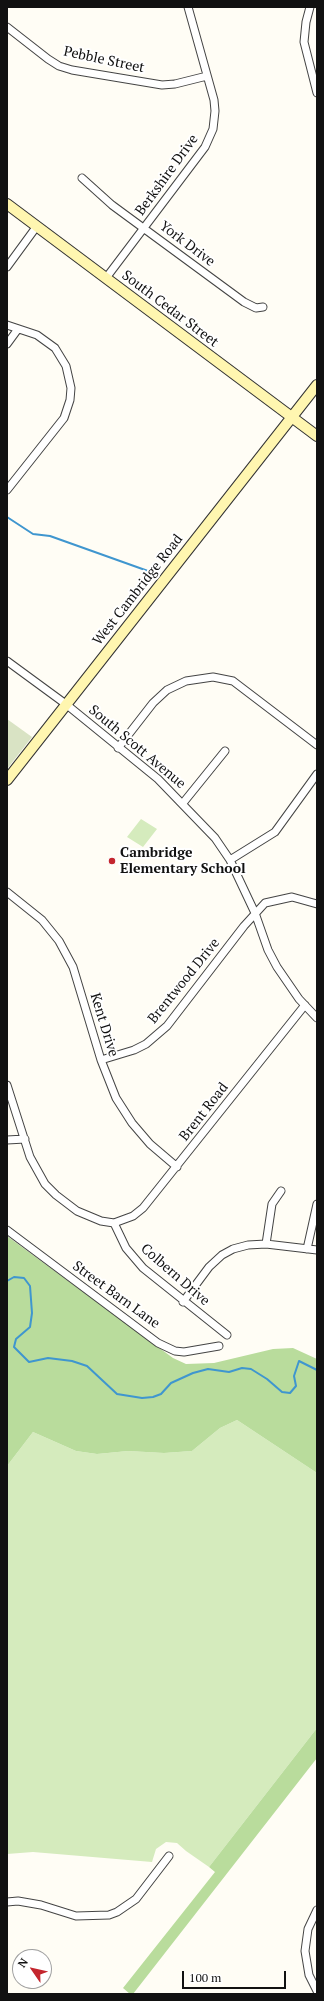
<!DOCTYPE html>
<html>
<head>
<meta charset="utf-8">
<style>
	body { margin:0 }
	#map { position:relative; width:324px; height:2001px; overflow:hidden; background:#fffdf5; font-family:"PT Serif",serif }
	canvas { display:block }
	.frame { position:absolute; inset:0; border:8px solid #111; pointer-events:none }
	.north { position:absolute; left:12px; top:1949px; width:40px; height:40px; box-sizing:border-box; background:#fff; border:1px solid #a0a0a0; border-radius:50%; rotate:304deg; font-size:11px; font-weight:700; line-height:16px; text-align:center; color:#111 }
	.north::after { content:''; display:block; margin:auto; width:14px; height:18px; background:#c4262e; clip-path:polygon(50% 0,100% 100%,50% 72%,0 100%) }
	.scale { position:absolute; left:182px; top:1971px; width:104px; height:18px; box-sizing:border-box; border:2px solid #111; border-top:0; padding-left:5px; font-size:12px; line-height:14px; white-space:nowrap; color:#111; -webkit-text-stroke:3px #fff; paint-order:stroke }
</style>
</head>
<body>
<div id="map">
<canvas width="324" height="2001"></canvas>
<div class="frame"></div>
<div class="north">N</div>
<div class="scale">100 m</div>
</div>
<script>
const ctx = document.querySelector('canvas').getContext('2d');
ctx.lineJoin = 'round';
function fillPath(path, color) {
  ctx.fillStyle = color;
  ctx.fill(path, 'evenodd');
}
function shape(rows) {
  const path = new Path2D();
  for (const r of rows) {
    path.moveTo(r[0], r[1]);
    for (let i = 2; i < r.length; i += 2) path.lineTo(r[i], r[i + 1]);
  }
  return path;
}
function strokePath(path, color, width, dash) {
  ctx.strokeStyle = color;
  ctx.lineWidth = width;
  ctx.lineCap = dash ? 'butt' : 'round';
  ctx.setLineDash(dash || []);
  ctx.stroke(path);
}
function write(font, color, halo, rows, align = 'center') {
  ctx.font = font + ' "PT Serif",serif';
  ctx.lineWidth = 4;
  ctx.setLineDash([]);
  ctx.textBaseline = 'middle';
  ctx.strokeStyle = halo;
  ctx.fillStyle = color;
  for (const [text, x, y, turn = 0] of rows) {
    ctx.save();
    ctx.translate(x, y);
    ctx.rotate((+turn || 0) * Math.PI / 180);
    ctx.textAlign = isNaN(turn) ? turn : align;
    if (halo) ctx.strokeText(text, 0, 0);
    ctx.fillText(text, 0, 0);
    ctx.restore();
  }
}
fillPath(shape([
	[141,819,157,829,143,847,127,837],
	[237,1420,317,1473,317,1728,209,1867,186,1851,177,1843,166,1842,156,1849,152,1862,33,1852,7,1854,7,1466,33,1432,76,1451,97,1454,128,1451,164,1453,192,1451,220,1428]
]), '#d5ebbd');
fillPath(shape([
	[7,1236,173,1358,186,1364,214,1363,273,1349,293,1348,317,1359,317,1473,237,1420,220,1428,192,1451,164,1453,128,1451,97,1454,76,1451,33,1432,7,1466],
	[317,1728,317,1758,133,1994,130,1994,123,1988,215,1872,209,1867]
]), '#b9dc9c');
fillPath(shape([
	[7,719,32,737,7,769]
]), '#d9e3c4');
strokePath(shape([
	[7,517,33,534,50,536,148,571],
	[7,1281,14,1277,24,1278,30,1286,32,1313,30,1327,16,1339,14,1347,29,1362,48,1358,72,1361,87,1366,117,1394,142,1398,153,1397,161,1394,171,1383,193,1373,208,1369,229,1372,242,1368,251,1369,267,1379,282,1392,290,1393,296,1386,294,1376,299,1361,317,1370]
]), '#3f96cf', 2);
const street = shape([
	[310,7,306,22,304,42,317,93],
	[7,27,48,59,59,66,72,70,162,85,175,84,207,76],
	[82,178,112,205,244,302,256,308,263,307],
	[7,267,37,226],
	[106,278,205,147,213,129,215,111,214,100,188,7],
	[7,325,37,335,55,348,66,366,71,388,70,400,64,418,7,490],
	[7,344,18,329],
	[7,661,67,705,158,779,215,838,230,860,255,913,268,950,277,967,299,999,317,1018],
	[118,748,153,703,167,690,186,681,213,677,233,681,317,745],
	[183,803,225,751],
	[230,860,275,832,317,774],
	[7,892,42,920,59,941,73,967,101,1060,116,1098,132,1123,150,1144,177,1167],
	[101,1060,134,1050,146,1044,167,1026,244,926,265,903,292,897,317,904],
	[7,1085,30,1157,45,1184,56,1195,77,1211,101,1221,114,1223,133,1216,143,1208,305,1005],
	[7,1140,25,1139],
	[114,1223,126,1248,143,1268,227,1335],
	[7,1230,158,1343,175,1351,184,1352,219,1346],
	[266,1244,272,1204,281,1191],
	[307,1249,317,1204],
	[183,1302,209,1267,222,1255,233,1249,248,1245,266,1244,317,1250],
	[7,1902,18,1901,41,1905,76,1916,109,1915,117,1912,136,1899,169,1856],
	[317,1910,308,1929,305,1951,309,1975,317,1991]
]);
const secondary = shape([
	[7,204,317,436],
	[7,780,317,385]
]);
strokePath(street, '#444', 9);
strokePath(secondary, '#333', 12);
strokePath(street, '#fff', 7);
strokePath(secondary, '#fff6b0', 10);
for (const [x, y, r, color] of [
	[112,861,4,"#c4262e"]
]) {
  const dot = new Path2D();
  dot.arc(x, y, r, 0, 2 * Math.PI);
  ctx.fillStyle = color;
  ctx.fill(dot);
  strokePath(dot, '#fff', 1.5);
}
write('14px', '#111', '#fff', [
	["Pebble Street",104,60,12],
	["Berkshire Drive",167,175,-54],
	["York Drive",187,244,37],
	["South Cedar Street",170,309,37],
	["West Cambridge Road",138,590,-52],
	["South Scott Avenue",137,747,40],
	["Brentwood Drive",184,981,-51],
	["Kent Drive",104,1025,73],
	["Brent Road",204,1112,-52],
	["Colbern Drive",175,1275,41],
	["Street Barn Lane",116,1295,36]
]);
write('bold 14px', '#111', '#fff', [
	["Cambridge",120,853],
	["Elementary School",120,869]
], 'left');
</script>
</body>
</html>
